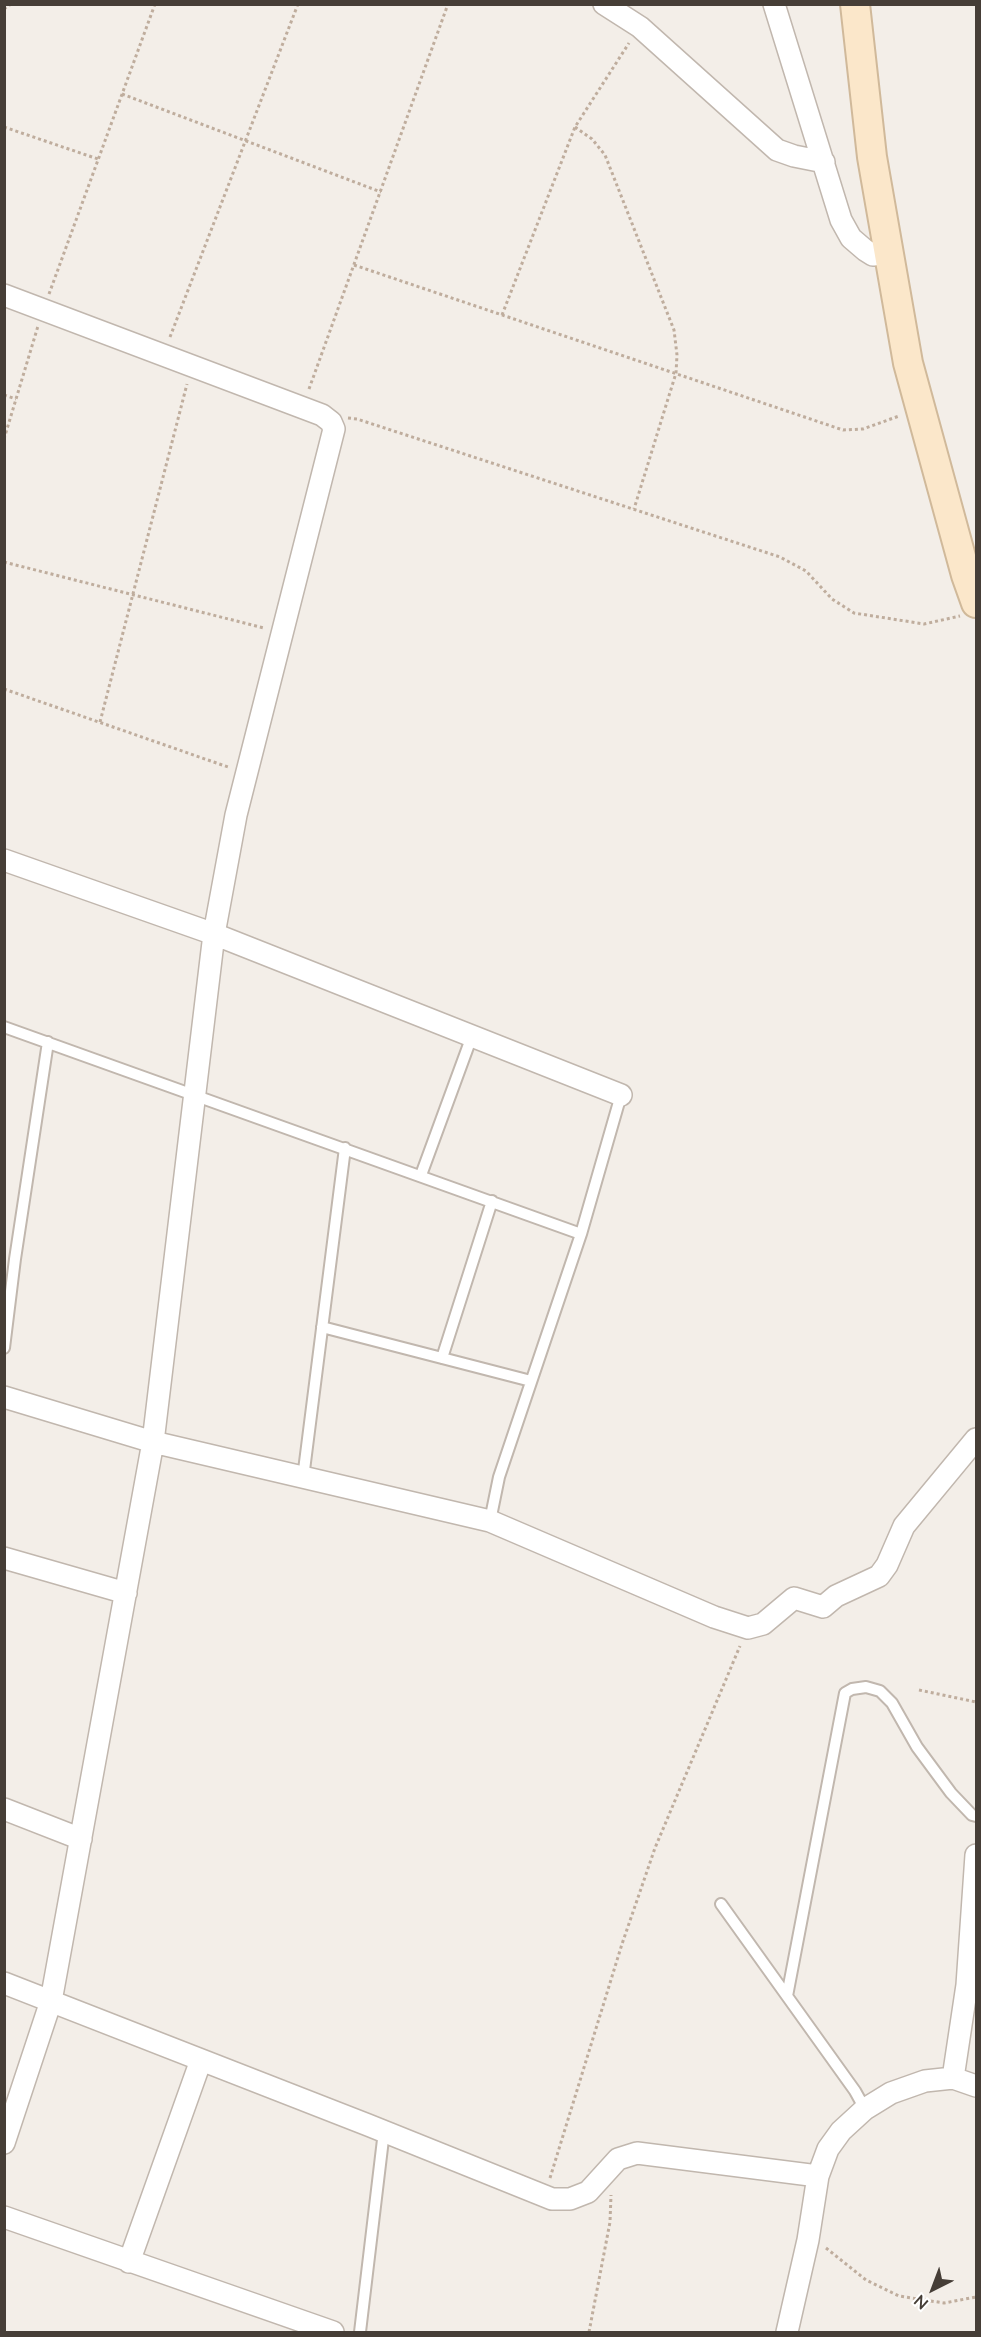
<!DOCTYPE html>
<html>
<head>
<meta charset="utf-8">
<style>
	body { margin:0 }
	#map { position:relative; width:981px; height:2337px; overflow:hidden; background:#f3eee8; font-family:Lato,sans-serif }
	canvas { display:block }
	.frame { position:absolute; inset:0; border:6px solid #463e37; pointer-events:none }
	.north { position:absolute; left:903px; top:2259px; width:60px; height:60px; -webkit-text-stroke:4px #fff; paint-order:stroke; rotate:222deg; font-size:16px; font-weight:700; line-height:24px; text-align:center; color:#463e37 }
	.north::after { content:''; display:block; margin:auto; width:21px; height:27px; background:#463e37; clip-path:polygon(50% 0,100% 100%,50% 72%,0 100%) }
</style>
</head>
<body>
<div id="map">
<canvas width="981" height="2337"></canvas>
<div class="frame"></div>
<div class="north">N</div>
</div>
<script>
const ctx = document.querySelector('canvas').getContext('2d');
ctx.lineJoin = 'round';
function shape(rows) {
  const path = new Path2D();
  for (const r of rows) {
    path.moveTo(r[0], r[1]);
    for (let i = 2; i < r.length; i += 2) path.lineTo(r[i], r[i + 1]);
  }
  return path;
}
function strokePath(path, color, width, dash) {
  ctx.strokeStyle = color;
  ctx.lineWidth = width;
  ctx.lineCap = dash ? 'butt' : 'round';
  ctx.setLineDash(dash || []);
  ctx.stroke(path);
}
const lane = shape([
	[4,1027,581,1234],
	[421,1175,472,1036],
	[322,1327,531,1381],
	[4,1348,15,1259,48,1042],
	[442,1358,492,1201],
	[303,1478,345,1148],
	[490,1521,499,1477,581,1234,621,1095],
	[721,1904,855,2091,865,2109],
	[787,1996,845,1693,852,1689,866,1687,880,1691,892,1703,917,1747,951,1793,972,1815,976,1816],
	[360,2332,384,2131]
]);
const street = shape([
	[604,4,640,27,777,150,794,156,824,162],
	[774,4,841,220,851,238,865,250,873,255,887,253],
	[4,295,322,415,331,422,334,429,236,815,214,934,153,1442,51,2001,4,2143],
	[4,860,214,934,621,1095],
	[4,1397,153,1442,490,1521,714,1617,748,1628,763,1624,794,1598,823,1607,836,1596,879,1576,887,1565,904,1526,976,1439],
	[4,1558,126,1593],
	[4,1809,81,1839],
	[4,1983,368,2125,552,2199,570,2199,588,2192,618,2159,637,2153,818,2176],
	[953,2078,967,1985,976,1855],
	[4,2217,333,2332],
	[129,2262,201,2060],
	[787,2332,808,2240,818,2176,828,2149,841,2131,865,2109,891,2093,925,2081,953,2078,976,2086]
]);
const secondary = shape([
	[855,4,872,157,908,363,966,575,976,603]
]);
strokePath(lane, '#c1b7ae', 14);
strokePath(street, '#c1b7ae', 24);
strokePath(secondary, '#d0b99a', 32);
strokePath(shape([
	[4,9,11,4],
	[122,94,381,192],
	[4,127,98,159],
	[575,127,592,139,605,155,674,330,677,355,676,373,634,509],
	[354,265,843,430,863,429,899,416],
	[49,294,155,4],
	[502,315,575,127,629,43],
	[170,337,298,4],
	[309,389,448,4],
	[4,395,16,399],
	[348,418,357,419,780,557,806,571,832,599,854,613,924,624,960,616],
	[4,439,38,326],
	[4,562,264,628],
	[4,689,228,767],
	[100,722,187,384],
	[919,1690,976,1702],
	[550,2178,622,1944,655,1848,740,1646],
	[826,2248,866,2280,899,2296,944,2303,976,2297],
	[589,2332,610,2222,611,2195]
]), '#bfad9d', 3, [3, 3]);
strokePath(lane, '#fff', 10);
strokePath(street, '#fff', 21);
strokePath(secondary, '#fbe7ca', 28);
</script>
</body>
</html>
